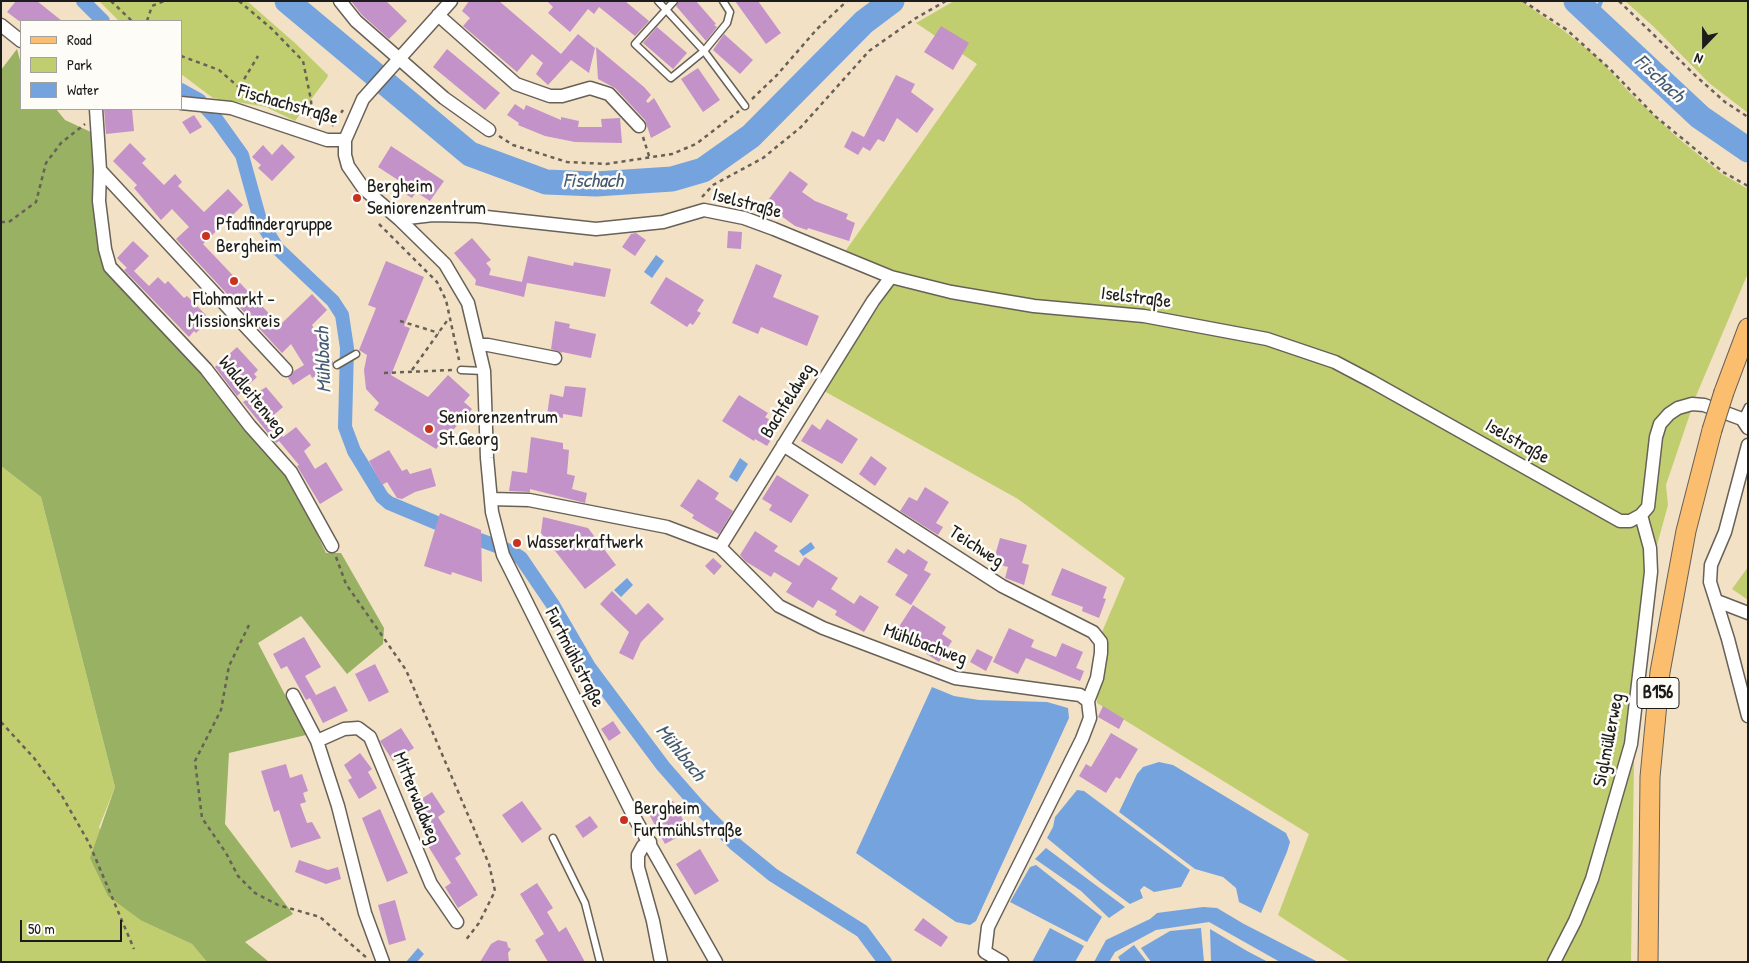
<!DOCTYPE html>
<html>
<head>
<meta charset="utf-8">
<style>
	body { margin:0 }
	#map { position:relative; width:1749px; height:963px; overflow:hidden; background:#f3e1c5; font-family:"Patrick Hand",sans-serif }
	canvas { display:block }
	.frame { position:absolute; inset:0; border:2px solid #1c1c1c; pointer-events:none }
	.legend { position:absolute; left:20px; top:20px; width:162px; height:90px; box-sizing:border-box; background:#fdfcf7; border:1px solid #a3a29f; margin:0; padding:6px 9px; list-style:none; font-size:15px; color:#1c1c1c }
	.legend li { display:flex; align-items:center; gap:10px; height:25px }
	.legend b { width:25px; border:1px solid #a3a29f }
	.north { position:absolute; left:1679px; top:20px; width:50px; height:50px; -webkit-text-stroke:4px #fdfcf7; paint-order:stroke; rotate:202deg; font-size:14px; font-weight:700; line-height:20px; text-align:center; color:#1c1c1c }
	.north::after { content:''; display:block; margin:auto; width:18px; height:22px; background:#1c1c1c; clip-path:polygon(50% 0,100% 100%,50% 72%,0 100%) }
	.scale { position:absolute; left:20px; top:920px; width:102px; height:22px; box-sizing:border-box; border:2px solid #1c1c1c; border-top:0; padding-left:6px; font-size:15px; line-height:18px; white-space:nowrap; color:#1c1c1c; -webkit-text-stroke:4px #fdfcf7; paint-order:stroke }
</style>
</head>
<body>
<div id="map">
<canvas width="1749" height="963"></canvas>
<div class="frame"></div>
<ul class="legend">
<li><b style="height:6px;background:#fbbe6e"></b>Road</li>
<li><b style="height:14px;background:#c1ce70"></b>Park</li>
<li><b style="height:14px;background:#75a3de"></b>Water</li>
</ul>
<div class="north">N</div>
<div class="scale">50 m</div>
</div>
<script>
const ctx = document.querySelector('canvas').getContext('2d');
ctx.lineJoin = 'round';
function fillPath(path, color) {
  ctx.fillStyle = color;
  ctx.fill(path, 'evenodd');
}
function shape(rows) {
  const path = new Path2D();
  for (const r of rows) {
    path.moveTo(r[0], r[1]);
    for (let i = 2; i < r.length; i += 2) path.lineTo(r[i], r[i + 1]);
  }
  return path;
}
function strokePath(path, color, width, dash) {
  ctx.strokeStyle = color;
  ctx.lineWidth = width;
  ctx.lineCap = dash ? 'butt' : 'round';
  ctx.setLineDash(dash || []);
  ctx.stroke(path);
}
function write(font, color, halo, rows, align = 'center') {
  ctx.font = font + ' "Patrick Hand",sans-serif';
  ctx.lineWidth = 5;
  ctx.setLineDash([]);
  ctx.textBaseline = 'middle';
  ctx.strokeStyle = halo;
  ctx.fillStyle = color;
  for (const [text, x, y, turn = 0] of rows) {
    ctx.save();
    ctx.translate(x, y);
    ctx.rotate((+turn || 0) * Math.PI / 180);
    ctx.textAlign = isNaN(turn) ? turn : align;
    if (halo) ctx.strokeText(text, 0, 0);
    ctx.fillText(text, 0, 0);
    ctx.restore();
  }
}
fillPath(shape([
	[99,1,247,1,295,43,328,75,327,78,295,121,266,107,213,98,181,74,181,21,119,21],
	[954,1,1521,1,1563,30,1599,59,1631,94,1678,138,1722,174,1748,189,1748,273,1696,396,1666,485,1668,505,1648,578,1635,696,1631,962,1350,962,1278,915,1309,834,1097,703,1098,683,1107,655,1107,640,1102,632,1125,578,1018,499,824,391,900,273,844,253,977,64,916,23],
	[1625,1,1748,1,1748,113,1709,83,1654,27],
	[1,466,41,497,115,787,99,827,142,921,192,944,207,962,1,962],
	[1748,567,1748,600,1732,589]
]), '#c1ce70');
fillPath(shape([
	[17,49,21,64,21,109,56,109,65,120,93,133,97,243,107,269,130,298,200,365,289,474,326,553,341,553,384,628,383,644,347,674,301,616,258,643,306,735,229,753,225,824,293,914,245,942,269,962,207,962,192,944,142,921,108,896,90,858,115,787,41,497,1,466,1,70]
]), '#98b162');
fillPath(shape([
	[656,255,664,261,652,278,644,272],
	[740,458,748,464,737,482,729,477],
	[811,542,815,548,803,556,799,551],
	[627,578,633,585,621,597,614,590],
	[932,687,954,696,979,700,1047,702,1068,708,1069,718,976,921,970,925,956,922,856,853],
	[1159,762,1173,765,1286,833,1290,842,1287,852,1261,913,1239,902,1236,888,1223,877,1195,869,1119,812,1137,774,1143,767],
	[1077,790,1084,791,1190,870,1181,887,1154,892,1144,886,1140,890,1143,898,1130,904,1100,882,1047,838,1053,827,1055,817],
	[1046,848,1125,907,1109,918,1081,891,1035,859],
	[1036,865,1102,917,1087,942,1010,902,1030,867],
	[1203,907,1217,908,1244,924,1318,962,1280,962,1209,922,1156,930,1115,952,1109,962,1094,962,1106,940,1150,919,1157,913],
	[1050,928,1084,946,1075,962,1032,962],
	[1201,928,1204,962,1151,962,1141,948,1170,931],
	[1210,929,1247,951,1268,962,1211,962],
	[1134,945,1147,962,1121,962,1118,957],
	[418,948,424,954,417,962,406,962]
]), '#75a3de');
strokePath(shape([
	[1595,17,1601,1]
]), '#75a3de', 4.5);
strokePath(shape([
	[83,1,103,21],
	[181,90,199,100,217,120,242,155,260,220,277,248,333,301,342,315,347,348,345,427,354,451,382,497,389,503,437,523],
	[480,540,510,551,521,558,553,605,589,667,663,766,699,807,735,844,773,875,862,931,885,962]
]), '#75a3de', 14);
strokePath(shape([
	[287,1,470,154,546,182,596,184,672,179,703,170,751,136,864,22,892,1],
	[1576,1,1700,117,1748,150]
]), '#75a3de', 25);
fillPath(shape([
	[16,1,37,1,62,21,19,21,7,12],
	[351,1,386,1,407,21,389,39,362,15],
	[469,1,499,1,561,54,578,34,595,48,589,73,571,60,548,85,536,74,543,63,532,54,517,72,463,26,470,18,462,11],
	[547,1,625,1,649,21,635,36,599,7,594,14,588,9,570,32,548,13,553,7],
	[679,1,696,1,716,24,714,25,717,27,706,41,676,6],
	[735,1,758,1,781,33,766,44],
	[941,26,969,43,953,70,924,52],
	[657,27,687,53,673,69,643,43],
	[724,34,753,60,740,74,713,50],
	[596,47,644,87,651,95,646,101,648,103,654,98,671,127,651,138,645,120,615,88,598,79],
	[447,49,500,93,485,110,433,67],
	[698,68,720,100,703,112,681,79],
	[896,75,915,84,911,92,934,109,917,133,897,118,884,142,878,139,870,151,863,147,858,155,844,147,852,131,864,137],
	[515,104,524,110,526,105,561,120,561,117,579,121,578,127,602,127,601,119,620,118,622,143,575,142,545,136,518,125,519,123,507,115],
	[104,109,132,109,134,131,106,134],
	[194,115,202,127,190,134,182,122],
	[130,143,146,159,142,163,164,185,175,174,182,182,178,186,204,212,228,189,243,205,203,244,280,325,312,294,327,310,312,325,333,362,332,366,312,378,310,374,293,385,288,378,294,371,304,365,291,344,282,353,176,239,189,227,172,209,161,220,134,188,137,185,113,161],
	[282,144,295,157,272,181,258,168,261,165,252,157,263,145,272,155],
	[391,146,444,181,430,201,416,192,412,198,397,189,401,182,378,167],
	[790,171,808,184,802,192,815,201,848,214,846,219,855,223,849,241,808,228,807,230,795,226,765,204],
	[728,231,742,232,741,249,727,248],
	[636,233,646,240,635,256,622,247,631,234],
	[472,238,491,260,486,263,491,269,489,275,527,283,524,297,475,285,476,280,454,253],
	[133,241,149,256,134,271,149,286,158,277,165,284,168,281,184,298,187,296,210,319,196,333,194,331,189,337,124,270,127,268,117,258],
	[528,256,573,266,574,262,611,269,605,297,522,282],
	[386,261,424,277,404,326,410,328,391,375,428,397,448,375,470,395,464,402,472,409,436,449,374,410,379,403,366,389,364,370,367,355,359,350,376,308,368,305],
	[756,264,782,275,773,297,819,316,807,346,761,327,758,334,732,323],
	[666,277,704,300,697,311,701,313,693,325,690,323,687,327,650,303],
	[555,321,570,324,569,328,596,334,591,358,562,352,562,353,551,349],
	[237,347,258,370,254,374,257,377,237,396,215,367],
	[565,386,586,388,582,417,563,414,563,418,547,415,550,394,563,397],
	[266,387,283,407,268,420,283,437,296,427,311,445,304,451,315,469,326,462,343,490,320,504,297,466,299,465,279,441,276,443,243,402],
	[739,395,768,413,765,417,780,426,767,446,755,439,754,441,722,421],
	[827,419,858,439,842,464,801,441,812,424,820,430],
	[531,437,563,443,563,449,569,450,567,474,575,476,572,489,587,493,585,503,530,489,530,492,509,491,512,471,527,473],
	[389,450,402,471,407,469,410,474,431,468,436,486,415,492,402,499,397,498,387,482,382,485,369,461],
	[871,456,887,468,875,486,859,474],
	[777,475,809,495,791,523,769,510,772,505,762,499],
	[698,479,719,493,715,499,733,511,719,534,692,518,694,515,680,506],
	[925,487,949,502,936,523,943,527,938,535,900,511,909,497,917,501],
	[440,513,481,530,482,582,452,572,451,575,424,566],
	[543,517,588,528,616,565,585,589,541,533],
	[755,531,778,546,774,551,799,566,805,557,838,578,831,589,854,604,860,595,879,607,864,632,835,615,837,611,818,600,813,608,786,592,792,583,774,572,771,577,745,561,740,555],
	[1000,538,1027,545,1022,563,1029,565,1024,585,1005,578,1008,567,993,563],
	[896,548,904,554,908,549,928,562,924,570,931,574,911,605,895,595,908,575,887,562],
	[713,558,722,566,714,575,705,566],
	[1062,568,1107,587,1103,598,1106,599,1099,618,1082,611,1083,607,1051,595],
	[612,591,636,615,648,603,664,619,641,642,633,660,619,653,629,632,600,604],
	[913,605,946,627,942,634,952,641,939,662,911,644,909,647,893,636],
	[1009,628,1034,640,1031,647,1056,657,1062,643,1083,652,1076,668,1084,671,1080,681,1026,658,1018,674,993,662],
	[304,637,321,667,305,676,316,695,306,700,287,666,281,669,273,654],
	[977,649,993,657,986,671,970,662],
	[375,664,389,692,369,702,355,674],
	[335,686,348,711,323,723,310,698],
	[1103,706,1124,719,1119,729,1098,717],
	[613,721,621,733,609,741,601,729],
	[401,728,414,748,393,761,380,741],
	[1111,733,1138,749,1120,779,1116,777,1106,793,1079,776,1086,764,1091,767],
	[360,753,372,769,368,772,377,788,359,799,348,780,352,778,344,765],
	[286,764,290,778,302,774,308,791,303,793,306,802,300,804,307,823,312,822,321,838,291,848,279,810,274,812,261,771],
	[432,792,445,812,438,817,461,854,455,858,478,895,458,908,445,887,451,883,428,846,435,841,412,805],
	[522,801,542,829,522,843,502,815],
	[673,801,689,831,665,844,649,814],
	[380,809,408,873,387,882,362,818],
	[590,816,598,827,583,838,575,826],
	[700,849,719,881,695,895,676,864],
	[299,860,328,870,338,867,341,879,326,884,295,872],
	[537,883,553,908,547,912,559,932,566,927,585,962,548,962,535,940,544,934,520,894],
	[395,900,406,940,389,945,378,905],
	[923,918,948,937,941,947,914,930],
	[498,940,507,942,508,947,511,949,508,953,509,962,480,962,491,944]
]), '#c392c8');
const lane = shape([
	[658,1,704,51,745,106],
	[674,1,635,44,671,78,704,51,727,23,730,12,723,1],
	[337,365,356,354],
	[461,370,484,371],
	[1742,419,1748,407],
	[553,838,585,903,600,962]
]);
const street = shape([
	[340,1,356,21,444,98,489,130],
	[451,1,363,99,345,140,345,155,348,166,364,189,399,219,445,264,468,303,484,371,487,458,492,512,503,555,633,815,716,962],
	[438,15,516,84,550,96,562,96,590,88,609,94,639,126],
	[1,25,21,41],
	[181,103,231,108,327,140,345,140],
	[96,109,100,170,286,370],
	[100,170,99,201,105,249,110,267,206,369,250,426,291,472,332,546],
	[399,219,433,215,477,216,596,229,663,222,704,210,744,218,774,229,891,277,951,292,1034,306,1144,316,1267,339,1335,362,1371,381,1620,521,1630,521,1641,515,1648,507,1656,437,1660,424,1669,414,1678,408,1692,404,1704,405,1742,419,1748,428],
	[478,345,488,345,555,358],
	[783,445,1002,586,1093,632,1101,642,1101,653,1097,678,1088,701],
	[1748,445,1725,532,1711,565,1710,582,1728,639,1748,716],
	[491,499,529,500,667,527,720,547,779,606,823,628,955,678,1080,695,1088,701,1090,718,1082,739,988,927,985,952,1002,962],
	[720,547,873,301,891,277],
	[1717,601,1748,613],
	[293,695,317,741,338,806,365,913,383,962],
	[317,741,344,729,358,728,370,737,431,884,457,922],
	[650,842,643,846,638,855,638,867,653,921,661,962],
	[1554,962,1575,921,1592,879,1631,744,1651,572,1650,548,1641,515]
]);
const primary = shape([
	[1724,392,1748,328],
	[1648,962,1650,777,1660,672,1686,531,1712,430]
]);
strokePath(lane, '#676157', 9);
strokePath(street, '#676157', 15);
strokePath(primary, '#676157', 21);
strokePath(shape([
	[111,1,132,21],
	[239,1,272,29,303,61,311,100,312,119],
	[1523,1,1567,30,1610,69,1655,116,1723,172,1748,186],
	[1619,1,1697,77,1725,102,1748,117],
	[147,21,152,6,164,1],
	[181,56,219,70,257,103],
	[240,86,258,56],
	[752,99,777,75,817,29,847,1],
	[332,126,343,110],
	[499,136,513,145,567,162,606,164,672,154,696,144,739,111],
	[643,137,650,159],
	[702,197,713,185,763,158,801,127,869,51,916,18,946,1],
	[1,222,9,222,36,202,46,163,61,143,85,124],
	[379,224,437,282,446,300,459,360],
	[400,321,439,333],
	[412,370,449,318],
	[384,373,452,370],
	[336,557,346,584,406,670,489,864,495,891,479,923,465,941],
	[249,625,229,666,221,710,195,761,202,818,226,853,238,876,255,893,278,905,320,917,368,959],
	[1,722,34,758,62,796,89,843,134,949]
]), '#676157', 2.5, [4, 4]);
strokePath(lane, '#fff', 6);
strokePath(street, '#fff', 12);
strokePath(primary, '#fbbe6e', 19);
const primaryBridge = shape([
	[1712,430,1724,392]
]);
strokePath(primaryBridge, '#676157', 21, []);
strokePath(primaryBridge, '#fbbe6e', 19);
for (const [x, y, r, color] of [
	[357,198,5,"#c8321e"],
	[206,236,5,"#c8321e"],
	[234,281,5,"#c8321e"],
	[429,429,5,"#c8321e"],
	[517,543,5,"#c8321e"],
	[624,820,5,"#c8321e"]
]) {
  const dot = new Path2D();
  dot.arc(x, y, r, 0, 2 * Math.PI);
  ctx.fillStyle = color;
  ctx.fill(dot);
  strokePath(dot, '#fdfcf7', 2);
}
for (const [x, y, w] of [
	[1658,693,42]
]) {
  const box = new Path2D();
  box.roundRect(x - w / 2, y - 15.5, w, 31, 4);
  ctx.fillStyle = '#fdfcf7';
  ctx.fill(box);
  strokePath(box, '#1c1c1c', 1);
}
write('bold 18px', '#1c1c1c', null, [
	["B156",1658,693]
]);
write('19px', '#1c1c1c', '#fdfcf7', [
	["Fischachstraße",288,105,16],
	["Iselstraße",747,204,15],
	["Iselstraße",1136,298,7],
	["Waldleitenweg",252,396,51],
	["Bachfeldweg",788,401,-58],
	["Iselstraße",1517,442,30],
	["Teichweg",976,547,33],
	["Mühlbachweg",925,645,20],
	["Furtmühlstraße",574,658,63],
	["Siglmüllerweg",1609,740,-79],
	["Mitterwaldweg",416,798,68]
]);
write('19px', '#1c1c1c', '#fdfcf7', [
	["Bergheim",367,187],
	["Seniorenzentrum",367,209],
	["Pfadfindergruppe",216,225],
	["Bergheim",216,247],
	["Flohmarkt -",234,300,"center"],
	["Missionskreis",234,322,"center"],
	["Seniorenzentrum",439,418],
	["St.Georg",439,440],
	["Wasserkraftwerk",527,543],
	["Bergheim",634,809],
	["Furtmühlstraße",634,831]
], 'left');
write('italic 20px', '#445973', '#fdfcf7', [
	["Fischach",1659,79,43],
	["Fischach",593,182],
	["Mühlbach",324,360,-92],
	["Mühlbach",680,753,51]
]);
</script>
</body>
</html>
